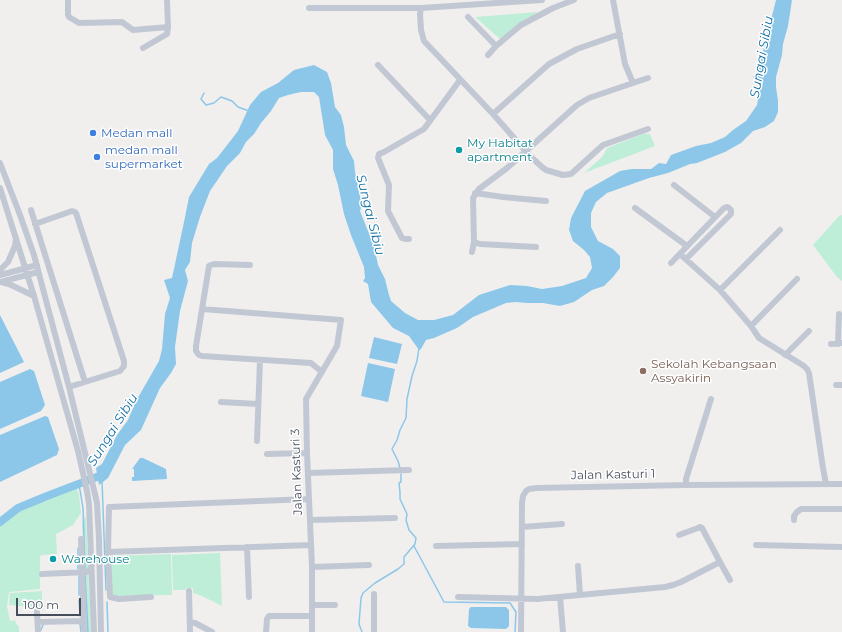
<!DOCTYPE html>
<html>
<head>
<meta charset="utf-8">
<style>
	body { margin:0 }
	#map { position:relative; width:842px; height:632px; overflow:hidden; background:#f1efee; font-family:Montserrat,sans-serif }
	canvas { display:block }
	.scale { position:absolute; left:16px; top:598px; width:65px; height:18px; box-sizing:border-box; border:2px solid #474e5b; border-top:0; padding-left:5px; font-size:12px; line-height:14px; white-space:nowrap; color:#474e5b; -webkit-text-stroke:3px #fff; paint-order:stroke }
</style>
</head>
<body>
<div id="map">
<canvas width="842" height="632"></canvas>
<div class="scale">100 m</div>
</div>
<script>
const ctx = document.querySelector('canvas').getContext('2d');
ctx.lineJoin = 'round';
function fillPath(path, color) {
  ctx.fillStyle = color;
  ctx.fill(path, 'evenodd');
}
function shape(rows) {
  const path = new Path2D();
  for (const r of rows) {
    path.moveTo(r[0], r[1]);
    for (let i = 2; i < r.length; i += 2) path.lineTo(r[i], r[i + 1]);
  }
  return path;
}
function strokePath(path, color, width, dash) {
  ctx.strokeStyle = color;
  ctx.lineWidth = width;
  ctx.lineCap = dash ? 'butt' : 'round';
  ctx.setLineDash(dash || []);
  ctx.stroke(path);
}
function write(font, color, halo, rows, align = 'center') {
  ctx.font = font + ' Montserrat,sans-serif';
  ctx.lineWidth = 3;
  ctx.setLineDash([]);
  ctx.textBaseline = 'middle';
  ctx.strokeStyle = halo;
  ctx.fillStyle = color;
  for (const [text, x, y, turn = 0] of rows) {
    ctx.save();
    ctx.translate(x, y);
    ctx.rotate((+turn || 0) * Math.PI / 180);
    ctx.textAlign = isNaN(turn) ? turn : align;
    if (halo) ctx.strokeText(text, 0, 0);
    ctx.fillText(text, 0, 0);
    ctx.restore();
  }
}
fillPath(shape([
	[538,12,500,39,475,17],
	[643,134,650,134,655,146,584,173,602,157,607,148],
	[842,215,842,281,837,277,813,245,839,216],
	[76,486,79,495,81,513,73,525,56,534,57,554,41,555,40,557,40,589,9,592,7,606,10,621,15,620,16,624,19,626,19,632,0,632,0,527,1,524,18,511],
	[86,516,91,632,87,632,82,522],
	[220,553,222,606,202,596,193,593,193,588,186,588,185,590,173,590,172,555],
	[171,554,172,595,111,596,110,556],
	[42,591,42,610,36,610,30,607,9,605,10,593]
]), '#beeed8');
fillPath(shape([
	[776,0,792,0,788,26,783,44,782,55,776,77,776,87,778,101,778,112,774,121,765,127,753,131,741,143,725,152,697,163,690,164,668,173,649,178,607,193,596,202,591,213,591,227,598,241,613,249,620,256,620,268,613,277,604,286,592,290,574,302,560,306,543,303,527,303,516,302,506,303,473,317,457,328,434,338,426,340,421,349,419,350,409,336,393,328,371,302,368,284,363,281,365,278,364,267,351,235,344,214,338,185,333,169,333,150,325,135,319,97,314,92,301,92,288,95,279,98,271,111,261,123,254,134,246,142,240,153,227,166,210,191,200,217,192,243,190,262,185,270,188,281,180,311,175,347,176,364,171,373,160,388,141,430,125,445,108,478,99,485,96,468,102,464,117,435,128,420,136,401,159,361,162,349,165,314,170,298,164,280,172,278,184,222,189,197,209,164,217,158,238,131,250,105,261,92,278,83,294,70,314,65,327,72,331,83,335,107,341,115,344,127,346,145,354,161,355,172,362,205,360,211,374,246,378,265,385,279,389,295,391,301,405,313,418,320,434,320,453,315,479,295,510,285,527,286,542,289,562,286,586,278,592,268,590,257,584,250,573,241,569,230,571,218,585,191,620,171,632,169,651,169,659,163,666,164,671,155,696,146,711,143,725,137,733,130,746,121,757,105,760,90,759,84,753,77,758,71],
	[0,315,24,362,0,373],
	[374,337,402,344,397,364,369,358],
	[368,363,395,369,388,402,361,396],
	[30,369,34,371,45,405,41,411,0,429,0,382],
	[45,416,48,417,59,449,57,455,0,482,0,435],
	[140,458,143,458,166,469,167,479,132,481,132,477,134,477,134,469,132,469],
	[471,607,506,607,509,610,509,626,506,629,471,628,468,626,469,609]
]), '#8cc7e9');
strokePath(shape([
	[204,93,201,99,206,105,214,103,221,97,232,101,238,107,249,111],
	[400,468,398,461,392,449,397,440,400,430,406,418,407,399,412,376,417,361,419,348],
	[102,480,106,590],
	[78,484,80,490,83,508,85,569],
	[414,546,444,602,510,603,516,612,515,632],
	[78,548,78,569],
	[85,575,88,632],
	[79,576,79,595],
	[79,600,80,616],
	[107,602,108,632],
	[80,624,81,632],
	[41,630,43,625],
	[362,632,359,624,361,598,363,593,375,583,398,569,404,564,404,557,415,544,416,538,409,530,406,520,407,514,400,499,400,492,399,483,401,482,401,474]
]), '#8cc7e9', 1.5);
strokePath(shape([
	[0,522,18,508,47,496,102,475,105,469]
]), '#8cc7e9', 8);
strokePath(shape([
	[68,0,68,15,69,17,79,23,122,22,133,30,168,27],
	[309,8,421,8,542,0],
	[421,8,420,14,421,30,424,41,493,114,530,156,542,167,546,170,563,175,571,174,603,145,648,129],
	[468,17,496,46],
	[143,48,167,34,168,27,167,0],
	[488,55,496,46,521,25,553,8,574,0],
	[378,65,430,120],
	[633,83,648,78],
	[493,114,549,64,577,49,620,34],
	[0,163,20,215,34,255,69,387,94,490,97,503,99,539,101,632],
	[674,185,715,217],
	[0,188,34,296,78,451,87,491,89,504,94,632],
	[475,193,503,197,546,201],
	[635,208,687,246],
	[31,210,85,382],
	[35,224,72,211,75,212,76,213,124,361,124,366,120,371,69,387],
	[409,239,405,239,402,238,388,211,389,185,378,158,379,154,384,152,424,129,460,80],
	[474,242,480,244,536,247],
	[472,252,474,242,473,198,479,189,507,168,577,105,589,98,633,83,625,64,613,0],
	[680,254,720,290,751,326,759,338,804,366,807,369,809,373,823,468,826,484],
	[671,263,724,208,727,207,729,208,731,210,731,214,686,259],
	[250,265,214,264,211,265,209,266,196,346,196,351,199,355,202,356,311,363,322,372],
	[0,270,8,262,15,246,16,238],
	[0,275,37,265],
	[0,282,38,272],
	[1,282,11,285,34,296],
	[720,290,780,230],
	[202,309,341,320,337,346,306,399,307,453,312,567,312,632],
	[751,326,797,279],
	[831,344,842,343],
	[838,344,839,314],
	[785,355,809,331],
	[836,385,842,385],
	[221,402,258,404],
	[257,441,260,360],
	[267,454,307,453],
	[308,473,409,470],
	[686,485,686,479,711,399],
	[310,520,395,518],
	[794,520,794,516,797,512,801,509,842,509],
	[522,527,562,524],
	[81,539,84,632],
	[756,545,842,547],
	[436,546,522,544],
	[247,547,249,597],
	[108,552,311,545],
	[720,562,730,580],
	[578,566,580,595],
	[312,567,369,565],
	[42,574,87,572,90,569,92,565],
	[189,591,190,632],
	[374,594,374,632],
	[151,597,119,599,110,597,108,552,109,507,309,499],
	[458,597,537,599,665,587,673,585,681,582,720,562,702,528,700,527,698,528,679,535],
	[560,597,563,632],
	[312,605,335,605],
	[37,612,38,632],
	[38,622,83,621],
	[190,622,195,623,212,632],
	[266,632,267,619,269,616,312,616],
	[521,632,522,503,523,496,526,491,529,489,537,488,686,485,842,484]
]), '#c2c8d3', 6);
for (const [x, y, r, color] of [
	[93,133,4,"#3f7fe0"],
	[459,150,4,"#0f9aa8"],
	[97,157,4,"#3f7fe0"],
	[643,371,4,"#8d6e63"],
	[53,559,4,"#0f9aa8"]
]) {
  const dot = new Path2D();
  dot.arc(x, y, r, 0, 2 * Math.PI);
  ctx.fillStyle = color;
  ctx.fill(dot);
  strokePath(dot, '#fff', 1.5);
}
write('12px', '#366cbe', '#fff', [
	["Medan mall",101,133],
	["medan mall",105,150],
	["supermarket",105,164]
], 'left');
write('12px', '#0d838f', '#fff', [
	["My Habitat",467,143],
	["apartment",467,157],
	["Warehouse",61,559]
], 'left');
write('12px', '#785e54', '#fff', [
	["Sekolah Kebangsaan",651,364],
	["Assyakirin",651,378]
], 'left');
write('12px', '#474e5b', '#fff', [
	["Jalan Kasturi 3",297,472,-92],
	["Jalan Kasturi 1",613,475,-1]
]);
write('italic 13px', '#106ea5', '#fff', [
	["Sungai Sibiu",762,57,-80],
	["Sungai Sibiu",370,215,76],
	["Sungai Sibiu",113,430,-58]
]);
</script>
</body>
</html>
